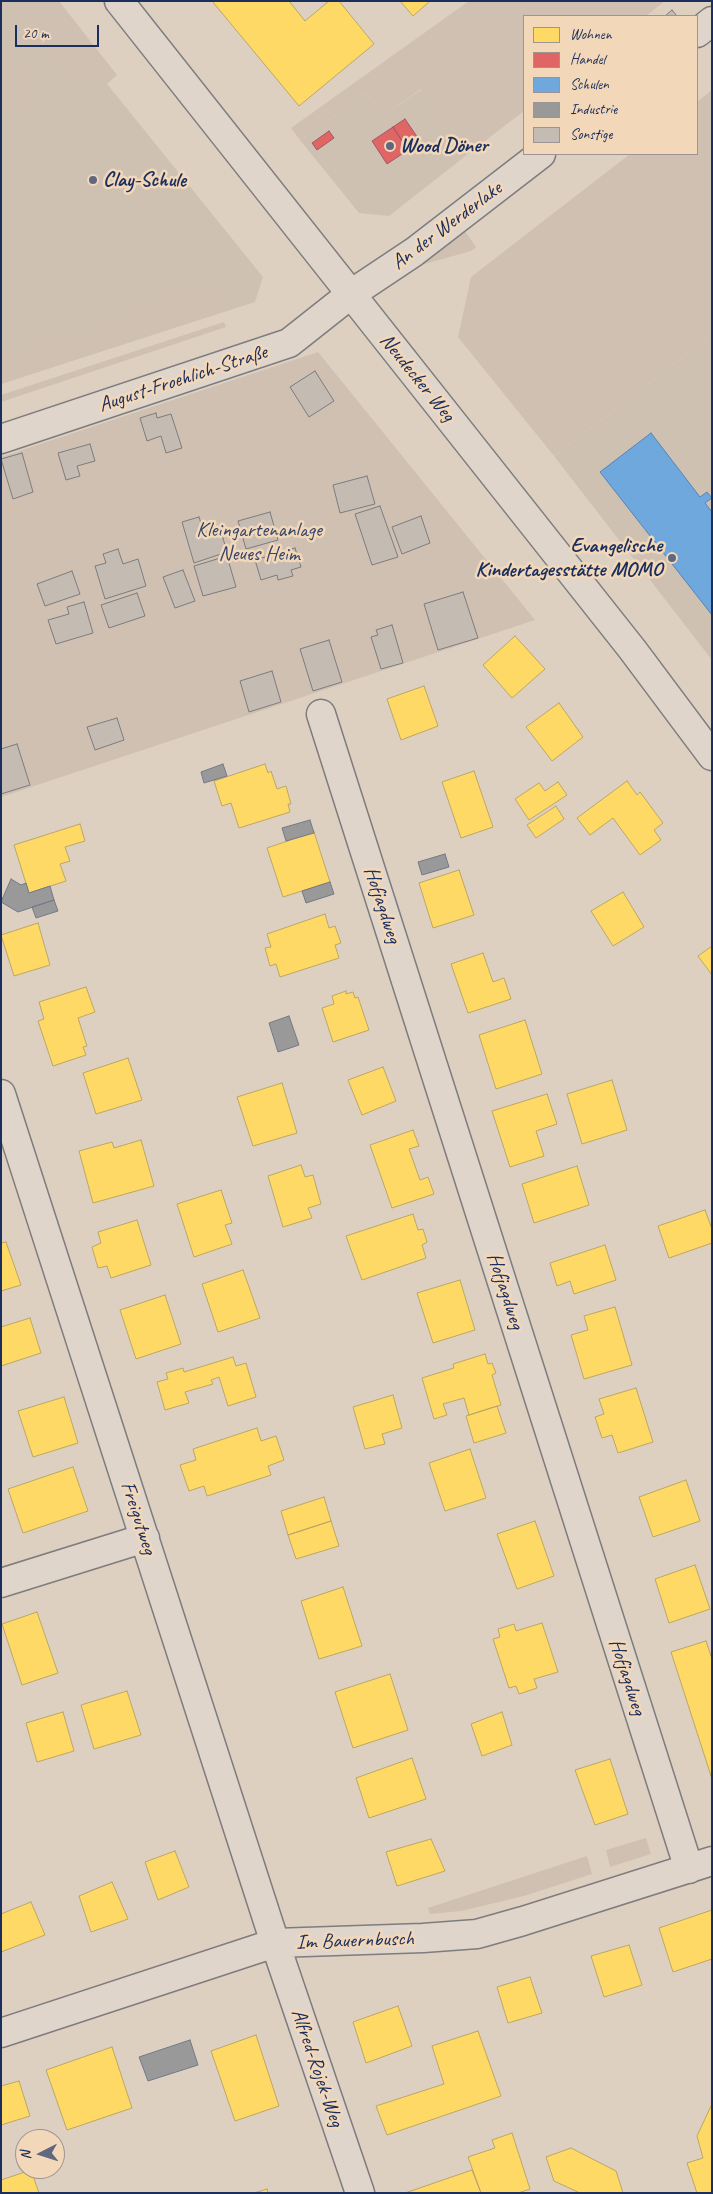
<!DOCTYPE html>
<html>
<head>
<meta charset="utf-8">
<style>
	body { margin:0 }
	#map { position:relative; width:713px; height:2194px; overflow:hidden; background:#ddd0c1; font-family:Caveat,sans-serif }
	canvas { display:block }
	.frame { position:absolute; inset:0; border:2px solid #1b2f5e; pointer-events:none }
	.legend { position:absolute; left:523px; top:15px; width:175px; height:140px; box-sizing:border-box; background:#f2d8b9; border:1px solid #9c9495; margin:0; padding:6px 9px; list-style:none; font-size:15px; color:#1b2f5e }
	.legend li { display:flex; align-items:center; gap:10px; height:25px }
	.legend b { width:25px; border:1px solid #9c9495 }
	.north { position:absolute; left:15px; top:2129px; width:50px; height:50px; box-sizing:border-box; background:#f2d8b9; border:1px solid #9c9495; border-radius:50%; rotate:265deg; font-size:14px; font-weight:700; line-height:20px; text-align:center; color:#1b2f5e }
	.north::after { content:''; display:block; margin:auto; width:18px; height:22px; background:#5f6781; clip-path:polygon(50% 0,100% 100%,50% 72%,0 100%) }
	.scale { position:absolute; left:15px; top:25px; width:84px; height:22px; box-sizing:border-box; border:2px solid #1b2f5e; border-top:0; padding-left:6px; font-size:15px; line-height:18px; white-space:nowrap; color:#1b2f5e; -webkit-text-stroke:4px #f2d8b9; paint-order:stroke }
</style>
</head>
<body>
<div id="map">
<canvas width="713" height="2194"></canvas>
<div class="frame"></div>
<ul class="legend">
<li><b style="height:14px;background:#ffd966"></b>Wohnen</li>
<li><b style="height:14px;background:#e06666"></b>Handel</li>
<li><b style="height:14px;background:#6fa8dc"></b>Schulen</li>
<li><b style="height:14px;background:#999"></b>Industrie</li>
<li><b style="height:14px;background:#c4bbb3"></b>Sonstige</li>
</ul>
<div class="north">N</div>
<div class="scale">20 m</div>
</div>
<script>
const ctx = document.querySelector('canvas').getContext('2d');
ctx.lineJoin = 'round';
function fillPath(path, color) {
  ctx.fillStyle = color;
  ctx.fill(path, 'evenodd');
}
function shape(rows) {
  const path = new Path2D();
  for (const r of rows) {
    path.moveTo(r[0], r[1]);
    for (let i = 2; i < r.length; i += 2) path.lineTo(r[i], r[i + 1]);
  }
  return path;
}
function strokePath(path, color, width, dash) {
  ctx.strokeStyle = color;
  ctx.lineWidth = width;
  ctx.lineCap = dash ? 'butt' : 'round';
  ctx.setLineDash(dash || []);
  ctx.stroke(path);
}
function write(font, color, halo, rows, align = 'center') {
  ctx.font = font + ' Caveat,sans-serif';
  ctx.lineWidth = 5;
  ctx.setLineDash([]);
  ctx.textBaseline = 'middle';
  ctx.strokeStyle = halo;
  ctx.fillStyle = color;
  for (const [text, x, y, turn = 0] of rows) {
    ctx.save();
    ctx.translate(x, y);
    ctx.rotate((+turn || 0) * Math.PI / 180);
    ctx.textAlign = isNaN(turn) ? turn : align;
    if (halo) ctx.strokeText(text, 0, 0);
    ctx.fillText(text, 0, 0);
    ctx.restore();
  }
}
fillPath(shape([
	[1,1,40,1,263,277,255,302,1,384],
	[422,89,468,154,389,216,359,213,300,140,366,93,384,115],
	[712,335,712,660,554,456]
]), '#cfc1b2');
fillPath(shape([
	[12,1,59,1,117,75,107,84,102,79,80,86],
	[469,1,665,1,646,16,524,16,524,111,468,154,421,89,384,115,366,93,300,140,291,128],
	[13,50,30,100,1,110,1,54],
	[712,90,712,335,554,456,458,337,471,277,630,154,697,154,697,102],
	[464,230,476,247,471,251,421,265],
	[211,284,221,312,1,384,1,354,46,340,49,348,121,324,119,315],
	[224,322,226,327,1,402,1,395],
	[318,352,535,620,1,797,1,457],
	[646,1838,651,1854,610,1867,606,1850],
	[587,1856,592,1874,524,1896,461,1911,430,1914,428,1908]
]), '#cfc0b2');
const homes = shape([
	[212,1,289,1,305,21,329,1,339,1,374,44,299,106,212,1],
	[400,1,430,1,413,16,400,1],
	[515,636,545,669,512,698,483,665,515,636],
	[424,686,438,726,401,740,387,699,424,686],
	[559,703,583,737,552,761,526,727,559,703],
	[265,764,268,773,271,771,277,789,286,786,291,804,288,804,290,812,239,828,231,803,222,806,214,781,265,764],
	[474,771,493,827,461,838,442,782,474,771],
	[627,781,637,795,640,792,663,823,654,830,661,840,640,855,613,818,590,835,577,818,627,781],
	[558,782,567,795,529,820,515,799,539,783,545,791,558,782],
	[556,806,564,819,536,838,527,825,556,806],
	[80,824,85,841,65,847,70,861,60,864,66,881,29,893,14,845,80,824],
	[314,832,330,882,283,897,267,848,314,832],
	[459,870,474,915,433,928,419,883,459,870],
	[623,892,644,927,613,946,591,911,623,892],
	[325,914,329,928,335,926,341,943,335,945,339,958,280,977,276,964,270,966,265,948,271,947,267,934,325,914],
	[38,923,50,965,14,976,1,935,38,923],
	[712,946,712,975,698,956,712,946],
	[483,953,493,982,504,978,511,999,468,1013,451,964,483,953],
	[86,987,95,1012,78,1018,87,1046,83,1047,86,1055,53,1066,38,1021,44,1019,39,1002,86,987],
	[346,991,346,994,353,992,355,998,358,997,369,1030,333,1042,322,1008,334,1004,332,996,346,991],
	[525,1020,542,1074,496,1089,479,1035,525,1020],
	[128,1058,142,1100,96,1114,83,1073,128,1058],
	[383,1067,396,1101,362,1115,348,1080,383,1067],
	[612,1080,627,1130,582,1144,567,1094,612,1080],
	[282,1083,297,1133,253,1146,237,1097,282,1083],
	[547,1094,557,1124,536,1131,544,1156,510,1167,492,1111,547,1094],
	[413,1130,419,1146,409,1149,420,1180,428,1177,434,1194,392,1208,370,1145,413,1130],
	[141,1140,154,1186,93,1203,79,1151,112,1142,114,1148,141,1140],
	[301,1165,305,1177,313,1175,321,1204,308,1208,312,1218,283,1227,268,1176,301,1165],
	[577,1166,589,1205,534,1223,522,1184,577,1166],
	[221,1190,232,1223,225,1225,232,1244,194,1257,177,1204,221,1190],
	[705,1210,712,1229,712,1243,669,1258,658,1226,705,1210],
	[413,1214,418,1230,423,1229,427,1242,422,1245,426,1258,362,1280,346,1236,413,1214],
	[137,1220,151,1265,111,1278,107,1266,98,1268,92,1247,101,1243,98,1232,137,1220],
	[6,1242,21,1285,1,1291,1,1243,6,1242],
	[605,1245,616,1280,574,1294,570,1281,557,1286,550,1263,605,1245],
	[243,1270,260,1318,218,1332,202,1284,243,1270],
	[460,1280,475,1330,433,1343,417,1293,460,1280],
	[165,1295,181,1344,136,1359,120,1310,165,1295],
	[615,1307,632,1365,584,1379,571,1335,588,1330,584,1316,615,1307],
	[30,1318,41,1353,1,1366,1,1327,30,1318],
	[485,1354,488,1364,492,1363,496,1373,492,1375,501,1405,469,1415,464,1398,443,1404,447,1415,434,1419,422,1378,454,1368,453,1364,485,1354],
	[233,1357,236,1366,246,1363,256,1397,228,1406,219,1377,211,1380,213,1384,185,1392,189,1403,165,1410,157,1382,168,1379,166,1373,183,1368,184,1372,233,1357],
	[636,1388,653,1442,618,1453,612,1435,602,1438,595,1417,604,1414,599,1399,636,1388],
	[393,1395,402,1428,382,1434,385,1444,365,1449,353,1407,393,1395],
	[64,1397,78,1443,33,1457,18,1411,64,1397],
	[497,1406,506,1433,474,1443,466,1416,497,1406],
	[257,1428,261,1441,276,1436,284,1460,268,1466,271,1475,207,1496,204,1486,189,1491,180,1465,196,1460,193,1449,257,1428],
	[470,1449,486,1498,445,1511,429,1463,470,1449],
	[73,1467,88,1511,23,1533,8,1489,73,1467],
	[686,1480,700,1521,653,1537,639,1497,686,1480],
	[324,1497,331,1521,288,1535,281,1511,324,1497],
	[331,1521,339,1546,296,1559,288,1535,331,1521],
	[535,1521,554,1576,517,1589,497,1534,535,1521],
	[695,1565,710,1609,669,1623,655,1579,695,1565],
	[343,1587,362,1646,319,1659,301,1601,343,1587],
	[37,1612,58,1673,22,1685,2,1624,37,1612],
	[542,1623,558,1672,534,1679,537,1688,519,1694,516,1686,509,1688,493,1639,500,1637,498,1629,514,1624,516,1631,542,1623],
	[706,1641,712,1659,712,1779,671,1652,706,1641],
	[390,1674,408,1730,353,1748,335,1692,390,1674],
	[127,1691,141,1735,94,1749,81,1705,127,1691],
	[63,1712,74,1751,37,1762,26,1723,63,1712],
	[502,1712,512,1745,482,1756,471,1724,502,1712],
	[412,1758,426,1799,369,1818,356,1778,412,1758],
	[610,1759,628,1814,595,1825,575,1770,610,1759],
	[431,1839,445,1871,397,1886,386,1852,431,1839],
	[175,1851,189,1887,158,1900,145,1862,175,1851],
	[112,1882,128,1919,91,1932,79,1896,112,1882],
	[31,1902,45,1935,1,1952,1,1914,31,1902],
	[712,1910,712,1959,673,1972,659,1928,712,1910],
	[629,1945,642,1985,604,1997,591,1956,629,1945],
	[530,1977,542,2013,508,2023,497,1987,530,1977],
	[398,2006,412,2046,366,2063,353,2022,398,2006],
	[478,2031,501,2096,387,2135,376,2106,444,2084,432,2046,478,2031],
	[256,2035,279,2106,235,2121,211,2051,256,2035],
	[112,2047,132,2108,67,2130,46,2070,112,2047],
	[19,2081,30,2116,1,2125,1,2086,19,2081],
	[712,2104,712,2193,697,2193,687,2163,703,2158,697,2136,712,2104],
	[512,2133,530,2189,518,2193,481,2193,468,2157,495,2148,492,2140,512,2133],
	[571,2148,616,2171,623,2193,580,2193,554,2181,546,2157,571,2148],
	[31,2170,39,2193,1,2193,1,2180,31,2170],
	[472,2170,481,2193,405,2193,472,2170],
	[267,2189,268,2193,254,2193,267,2189]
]);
fillPath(homes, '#ffd966');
strokePath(homes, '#bba664', 1);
const shops = shape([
	[405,119,420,141,408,150,393,127,405,119],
	[393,127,408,150,387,164,372,141,393,127],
	[329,131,334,138,317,150,312,143,329,131]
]);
fillPath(shops, '#e06666');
strokePath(shops, '#a55664', 1);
const schools = shape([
	[651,433,700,497,707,492,712,498,705,503,712,512,712,615,600,472,651,433]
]);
fillPath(schools, '#6fa8dc');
strokePath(schools, '#5684b6', 1);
const industry = shape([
	[223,764,227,776,204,783,201,772,223,764],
	[310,820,314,833,286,841,282,828,310,820],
	[445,854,449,867,422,875,418,862,445,854],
	[11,879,21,885,26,883,29,893,50,886,54,900,18,912,1,902,11,879],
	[330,882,334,894,306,903,302,891,330,882],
	[54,900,58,911,36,918,32,907,54,900],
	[289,1016,299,1045,278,1052,269,1023,289,1016],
	[190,2040,198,2065,148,2081,139,2057,190,2040]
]);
fillPath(industry, '#999');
strokePath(industry, '#737987', 1);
const building = shape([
	[672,10,677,16,665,16,672,10],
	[315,371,334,401,309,417,290,387,315,371],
	[156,413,157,418,171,414,182,448,166,453,161,436,147,441,140,418,156,413],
	[90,444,95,461,77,466,80,476,66,480,58,453,90,444],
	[22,453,33,492,13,499,1,459,22,453],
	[367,476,375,504,340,513,333,485,367,476],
	[380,506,398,557,372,565,355,514,380,506],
	[270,512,278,540,246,549,238,521,270,512],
	[421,516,430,543,402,554,392,527,421,516],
	[199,517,204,533,220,528,227,552,194,563,182,522,199,517],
	[295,548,301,567,291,570,293,576,278,580,277,575,261,580,255,560,295,548],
	[118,549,123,564,138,559,146,586,105,599,95,566,106,563,103,554,118,549],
	[227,556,236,587,203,596,194,566,227,556],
	[183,570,195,601,175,608,163,577,183,570],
	[72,571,80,594,45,606,37,584,72,571],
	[463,592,478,638,438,650,424,604,463,592],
	[137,593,145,616,109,628,101,605,137,593],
	[84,602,93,633,56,644,48,620,69,614,67,607,84,602],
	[392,625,403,663,381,669,371,637,378,635,376,630,392,625],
	[329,640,342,682,313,691,300,649,329,640],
	[272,671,281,702,249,712,240,681,272,671],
	[117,718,124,740,95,750,87,727,117,718],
	[17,744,30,785,1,794,1,749,17,744]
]);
fillPath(building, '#c4bbb3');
strokePath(building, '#7e7c7e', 1);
const minor = shape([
	[119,1,632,649,712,756],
	[697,33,712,21],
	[1,439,289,343,351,294,414,252,541,154],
	[321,714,689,1869],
	[1,1094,275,1943,360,2193],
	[1,1583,145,1538],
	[1,2033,275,1943,423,1938,477,1934,523,1921,712,1861]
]);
strokePath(minor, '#7e7c7e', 31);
strokePath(minor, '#dfd5ca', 28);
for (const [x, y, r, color] of [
	[390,146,5,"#5f6781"],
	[93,180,5,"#5f6781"],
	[672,558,5,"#5f6781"]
]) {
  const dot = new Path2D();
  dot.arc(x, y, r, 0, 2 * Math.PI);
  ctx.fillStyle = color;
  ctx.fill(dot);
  strokePath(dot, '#f2d8b9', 2);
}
write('bold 21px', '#1b2f5e', '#f2d8b9', [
	["Wood Döner",400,146],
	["Clay-Schule",103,180],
	["Evangelische",662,546,"right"],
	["Kindertagesstätte MOMO",662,570,"right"]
], 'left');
write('21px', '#1b2f5e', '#f2d8b9', [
	["An der Werderlake",447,226,-37],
	["Neudecker Weg",417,378,51],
	["August-Froehlich-Straße",183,379,-18],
	["Hofjagdweg",382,905,72],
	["Hofjagdweg",505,1291,72],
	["Freigutweg",138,1518,72],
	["Hofjagdweg",627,1677,72],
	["Im Bauernbusch",355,1941,-2],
	["Alfred-Rojek-Weg",317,2068,71]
]);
write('21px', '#354469', '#f2d8b9', [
	["Kleingartenanlage",259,530],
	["Neues Heim",259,554]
]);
</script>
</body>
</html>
